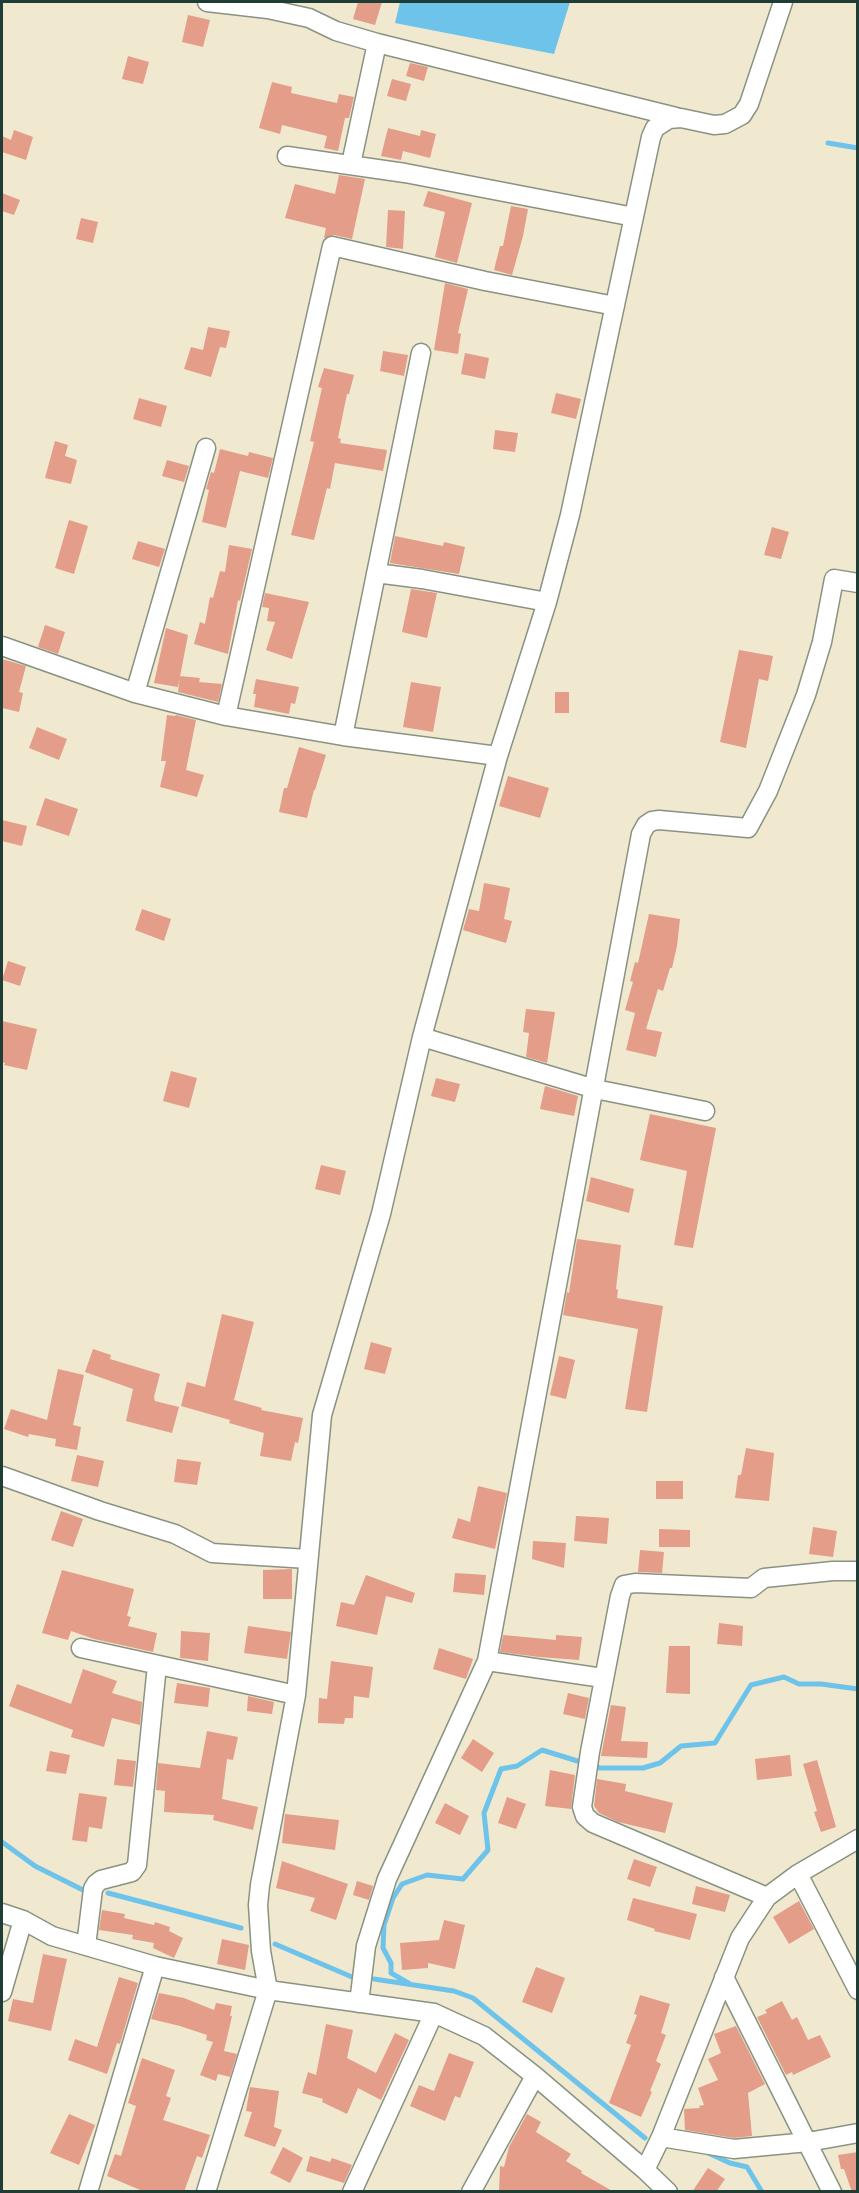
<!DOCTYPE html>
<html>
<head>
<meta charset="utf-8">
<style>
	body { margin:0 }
	#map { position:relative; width:859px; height:2193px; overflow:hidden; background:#f0e9d0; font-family:"IM FELL Great Primer",serif }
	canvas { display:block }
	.frame { position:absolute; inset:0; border:3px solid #1f3d34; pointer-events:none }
</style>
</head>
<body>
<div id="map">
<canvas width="859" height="2193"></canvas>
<div class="frame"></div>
</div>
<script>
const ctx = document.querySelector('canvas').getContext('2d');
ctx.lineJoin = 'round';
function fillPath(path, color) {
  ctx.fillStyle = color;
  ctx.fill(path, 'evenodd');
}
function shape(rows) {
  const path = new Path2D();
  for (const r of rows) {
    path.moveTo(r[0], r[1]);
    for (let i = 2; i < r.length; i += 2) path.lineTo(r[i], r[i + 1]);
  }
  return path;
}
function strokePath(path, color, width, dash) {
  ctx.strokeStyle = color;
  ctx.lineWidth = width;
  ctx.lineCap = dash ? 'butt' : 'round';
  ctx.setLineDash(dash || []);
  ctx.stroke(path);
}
fillPath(shape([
	[400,2,570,2,554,54,395,23]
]), '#6dc3ea');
strokePath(shape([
	[828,143,858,148],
	[2,1842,35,1866,83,1890],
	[108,1893,241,1928],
	[275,1944,352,1977],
	[374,1979,454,1991,473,1998,645,2138],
	[410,1984,391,1973,391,1963,383,1948,384,1925,393,1898,402,1884,427,1875,463,1879,488,1850,484,1813,501,1769,517,1766,542,1750,600,1768,643,1768,660,1763,681,1746,715,1743,751,1685,784,1677,799,1684,821,1684,858,1689],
	[708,2153,730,2163,747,2167,762,2192]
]), '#6dc3ea', 5);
fillPath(shape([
	[358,2,382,2,375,25,353,19],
	[188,15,210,20,203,47,182,42],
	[128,56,149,62,143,84,122,79],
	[410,63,428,67,424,81,406,76],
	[392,79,411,84,406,101,387,96],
	[272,82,292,87,291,93,337,103,339,94,354,97,349,118,345,118,338,151,324,148,327,136,282,125,280,134,259,128],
	[388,128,420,136,421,130,436,134,430,158,403,151,401,160,381,156],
	[14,130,33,137,26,160,2,152,2,136,11,140],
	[339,175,365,179,352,239,334,235,324,238,326,228,285,218,295,184,335,194],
	[428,191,472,203,457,263,435,257,445,212,423,206],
	[2,193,20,200,14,215,2,211],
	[511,206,528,209,523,236,512,275,494,270,500,246,503,246],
	[388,210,405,211,403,249,386,247],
	[81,218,98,222,93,243,76,239],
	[445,283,468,289,458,333,461,334,458,354,434,350],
	[208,327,230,331,226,348,220,347,211,377,184,369,191,347,203,350],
	[383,351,408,355,404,376,380,371],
	[465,353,489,358,485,379,461,374],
	[324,368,354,375,349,394,347,394,338,438,341,439,340,443,387,450,383,471,335,463,330,489,327,488,314,540,291,535,314,442,310,441,322,388,318,387],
	[556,393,581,399,576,419,551,413],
	[139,398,167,406,161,427,133,419],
	[495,430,518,433,515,452,493,449],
	[55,441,68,445,65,456,77,460,71,484,45,478],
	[220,449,248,456,249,452,273,458,268,478,240,471,226,528,202,522,209,490,206,489,211,472,214,473],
	[167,460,189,466,184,482,162,476],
	[69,520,88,526,74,574,55,568],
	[772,527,789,532,781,559,764,555],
	[395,536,443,546,444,542,465,547,459,574,390,563],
	[138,541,165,549,159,567,132,559],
	[229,545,252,549,240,601,238,600,228,654,194,644,200,622,205,624,210,597,213,598,220,571,225,572],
	[411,589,437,593,427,638,402,632],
	[265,593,309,602,292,659,266,650,275,622,267,621,269,608,262,607],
	[45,625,65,632,58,654,38,647],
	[166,628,188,635,178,687,154,683],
	[739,650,773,656,768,681,759,679,746,748,720,742],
	[2,659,26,666,19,692,23,693,19,712,2,708],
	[180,676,200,678,199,682,222,684,218,702,178,692],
	[256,679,299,687,295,704,291,703,289,714,254,707,256,694,253,694],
	[411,682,441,687,433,732,403,727],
	[555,692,569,692,569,713,555,713],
	[167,715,175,716,176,715,196,720,186,770,204,775,197,797,160,787,166,761,161,761],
	[37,727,67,739,59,760,29,748],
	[299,747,326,755,315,790,314,790,307,818,279,812,284,788,287,788],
	[508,776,549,788,540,818,499,806],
	[45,798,78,809,69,836,36,825],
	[2,820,27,826,22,846,2,841],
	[484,883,510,888,504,919,512,921,506,943,463,930,469,909,479,911],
	[142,909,171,919,164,941,135,930],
	[649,914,680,919,677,946,672,968,670,968,663,991,658,989,646,1029,662,1032,656,1057,626,1050,635,1013,625,1010,633,982,630,981,635,962,638,963],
	[8,961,26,967,20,986,2,980],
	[526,1009,555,1012,547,1063,526,1057,529,1033,523,1032],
	[2,1021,37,1029,27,1070,4,1065,5,1063,2,1062],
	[171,1071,197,1078,189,1108,163,1101],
	[436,1078,460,1084,455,1102,431,1096],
	[545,1086,578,1096,574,1116,540,1109],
	[650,1114,716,1128,693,1248,674,1245,687,1171,640,1160],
	[321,1165,346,1171,340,1195,315,1189],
	[591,1177,634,1189,629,1213,586,1201],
	[577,1239,621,1245,616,1289,618,1290,617,1298,663,1306,647,1412,625,1409,638,1329,563,1315,567,1292,569,1293],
	[222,1314,254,1322,234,1400,262,1408,261,1410,303,1418,298,1443,295,1442,291,1461,260,1456,264,1433,229,1423,230,1420,181,1406,187,1382,205,1387],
	[371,1342,392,1348,385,1374,364,1369],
	[93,1349,111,1355,110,1359,160,1374,154,1397,155,1401,179,1407,172,1433,126,1421,133,1389,85,1372],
	[559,1356,575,1360,566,1399,550,1395],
	[58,1369,84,1375,73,1425,81,1427,77,1450,55,1446,56,1439,29,1434,28,1437,4,1429,11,1409,47,1420],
	[746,1448,774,1453,769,1501,735,1498,738,1475,741,1475],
	[77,1455,104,1461,98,1487,71,1481],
	[177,1459,201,1462,197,1485,174,1482],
	[656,1481,683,1481,683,1499,656,1499],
	[478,1486,507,1493,495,1549,452,1538,458,1518,470,1522],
	[61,1511,83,1519,73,1547,51,1540],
	[576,1516,609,1518,607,1544,574,1541],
	[813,1527,837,1531,833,1557,809,1554],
	[659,1529,690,1530,690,1547,659,1547],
	[533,1541,566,1543,564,1568,532,1559],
	[640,1550,664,1552,662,1573,638,1572],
	[292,1569,292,1599,263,1599,263,1570],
	[62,1570,134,1589,127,1616,131,1617,128,1626,157,1633,153,1652,94,1639,71,1631,68,1640,42,1633],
	[455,1573,486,1575,484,1595,453,1592],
	[366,1575,415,1593,412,1603,386,1596,377,1635,336,1626,341,1602,354,1605],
	[719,1623,743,1626,742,1646,717,1644],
	[248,1626,291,1632,287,1659,244,1653],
	[181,1631,210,1633,208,1661,180,1658],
	[503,1635,556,1640,556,1635,582,1637,579,1660,539,1657,500,1652],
	[669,1646,690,1646,690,1694,666,1693],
	[439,1648,473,1659,466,1679,433,1669],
	[331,1661,373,1667,369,1698,354,1696,353,1718,345,1718,344,1724,318,1723,319,1698,327,1699],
	[83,1669,117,1681,112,1693,142,1702,140,1725,112,1718,104,1747,71,1737,73,1730,9,1706,17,1684,71,1704],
	[177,1683,210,1688,208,1707,174,1703],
	[568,1693,589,1698,585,1719,563,1714],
	[248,1696,274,1702,272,1714,247,1711],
	[611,1705,626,1707,621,1741,648,1742,647,1758,601,1756],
	[207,1731,238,1737,233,1760,227,1759,222,1799,258,1807,253,1830,213,1820,214,1815,164,1812,165,1791,156,1790,158,1763,200,1768],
	[473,1739,494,1753,482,1772,461,1758],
	[50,1751,70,1755,66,1774,46,1771],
	[790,1755,792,1776,757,1780,755,1759],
	[117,1759,136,1761,133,1787,114,1785],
	[817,1760,836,1827,821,1832,814,1812,817,1811,803,1764],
	[550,1770,575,1775,571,1809,545,1806],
	[597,1779,626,1784,625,1791,673,1803,665,1833,618,1822,599,1813,594,1806],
	[79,1793,107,1797,102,1829,89,1827,87,1842,72,1840],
	[507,1797,526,1804,516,1829,498,1823],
	[445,1803,469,1816,460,1835,435,1823],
	[285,1814,339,1820,335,1850,282,1843],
	[634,1859,657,1867,650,1887,627,1879],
	[282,1861,348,1884,336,1920,310,1911,315,1898,276,1888],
	[357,1881,373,1886,369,1900,353,1895],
	[696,1886,730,1895,725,1912,692,1904],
	[633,1898,697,1914,690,1940,654,1931,655,1929,627,1920],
	[799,1901,814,1929,789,1944,773,1917],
	[102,1910,125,1914,124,1918,154,1925,155,1922,170,1927,169,1931,183,1938,174,1958,153,1948,154,1943,132,1939,133,1935,99,1930],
	[444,1920,465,1925,455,1969,428,1963,428,1968,402,1970,400,1943,439,1940],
	[222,1939,249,1945,245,1970,217,1964],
	[43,1954,67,1959,51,2031,8,2021,13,1999,33,2003],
	[536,1967,565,1978,552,2013,522,2002],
	[119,1977,138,1983,120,2044,117,2043,107,2074,68,2060,75,2039,97,2047],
	[159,1993,184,1998,214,2010,216,2003,232,2006,230,2016,232,2016,224,2051,237,2054,230,2077,218,2074,216,2081,200,2075,213,2042,206,2040,207,2035,180,2026,151,2019],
	[640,1995,670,2004,661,2033,666,2035,656,2061,661,2064,650,2091,652,2092,641,2117,609,2103,631,2045,626,2043,637,2015,634,2014],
	[782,2001,792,2020,797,2017,808,2040,820,2035,831,2057,793,2075,792,2072,786,2075,757,2017,767,2013,765,2010],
	[326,2024,353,2030,347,2058,376,2073,395,2033,409,2040,381,2100,358,2088,347,2114,322,2102,323,2099,302,2093,308,2072,316,2075],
	[736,2026,765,2084,748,2093,752,2136,734,2138,685,2130,684,2109,700,2108,699,2106,704,2105,698,2088,718,2080,708,2059,721,2053,714,2034],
	[449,2053,474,2062,460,2098,455,2096,445,2121,410,2106,419,2085,434,2091],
	[142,2058,175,2070,166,2096,171,2098,163,2120,210,2135,202,2158,197,2156,184,2192,145,2192,107,2176,115,2154,121,2156,136,2106,128,2103],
	[250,2087,279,2091,274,2127,282,2130,275,2147,244,2136,252,2112,246,2111],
	[69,2114,95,2125,79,2165,50,2153],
	[527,2114,541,2122,536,2132,571,2154,566,2161,582,2171,581,2173,614,2192,499,2192,500,2166,504,2167,509,2147],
	[283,2147,303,2158,290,2183,270,2173],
	[858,2152,858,2192,852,2192,844,2169,841,2169,838,2155],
	[310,2156,330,2162,332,2158,352,2165,344,2183,306,2171],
	[708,2168,725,2179,716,2192,692,2192]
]), '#e39d89');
const street = shape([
	[207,2,268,9,309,18,336,31,377,43,676,117],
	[287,156,405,173,634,217],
	[351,164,377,43],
	[376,573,422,579,547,602],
	[2,646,135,693,226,716,343,736,498,756],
	[135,693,206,448],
	[226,716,332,246,485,281,615,306],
	[343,736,421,353],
	[422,1037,595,1089,705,1111],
	[2,1476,100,1511,175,1534,212,1553,308,1559],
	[81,1648,296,1695],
	[487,1661,603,1678],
	[798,1874,858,1990],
	[767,1897,593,1823,585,1816,582,1807,590,1752,620,1596,624,1585,635,1583,751,1588,764,1578,833,1571,858,1571],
	[2,1913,23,1920,52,1936,155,1966,268,1990,434,2013,484,2036,535,2076,645,2170,668,2192],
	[86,1946,93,1889,96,1884,101,1880,132,1872,137,1865,157,1665],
	[724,1977,832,2192],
	[2,1992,23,1920],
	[359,2003,366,1946,387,1879,487,1661,641,834,646,825,652,821,659,820,748,828,768,791,806,695,822,642,834,579,858,583],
	[661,2137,734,2149,808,2142,858,2133],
	[645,2170,661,2137,740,1938,767,1897,798,1874,858,1839],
	[88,2192,155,1966],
	[206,2192,268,1990,261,1951,258,1905,260,1885,296,1695,322,1415,381,1214,422,1037,498,756,547,602,570,515,651,137,655,128,669,119,681,118,714,125,725,124,742,115,749,104,783,2],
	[352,2192,434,2013],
	[471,2192,535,2076]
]);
strokePath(street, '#889382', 21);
strokePath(street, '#fff', 18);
</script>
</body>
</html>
